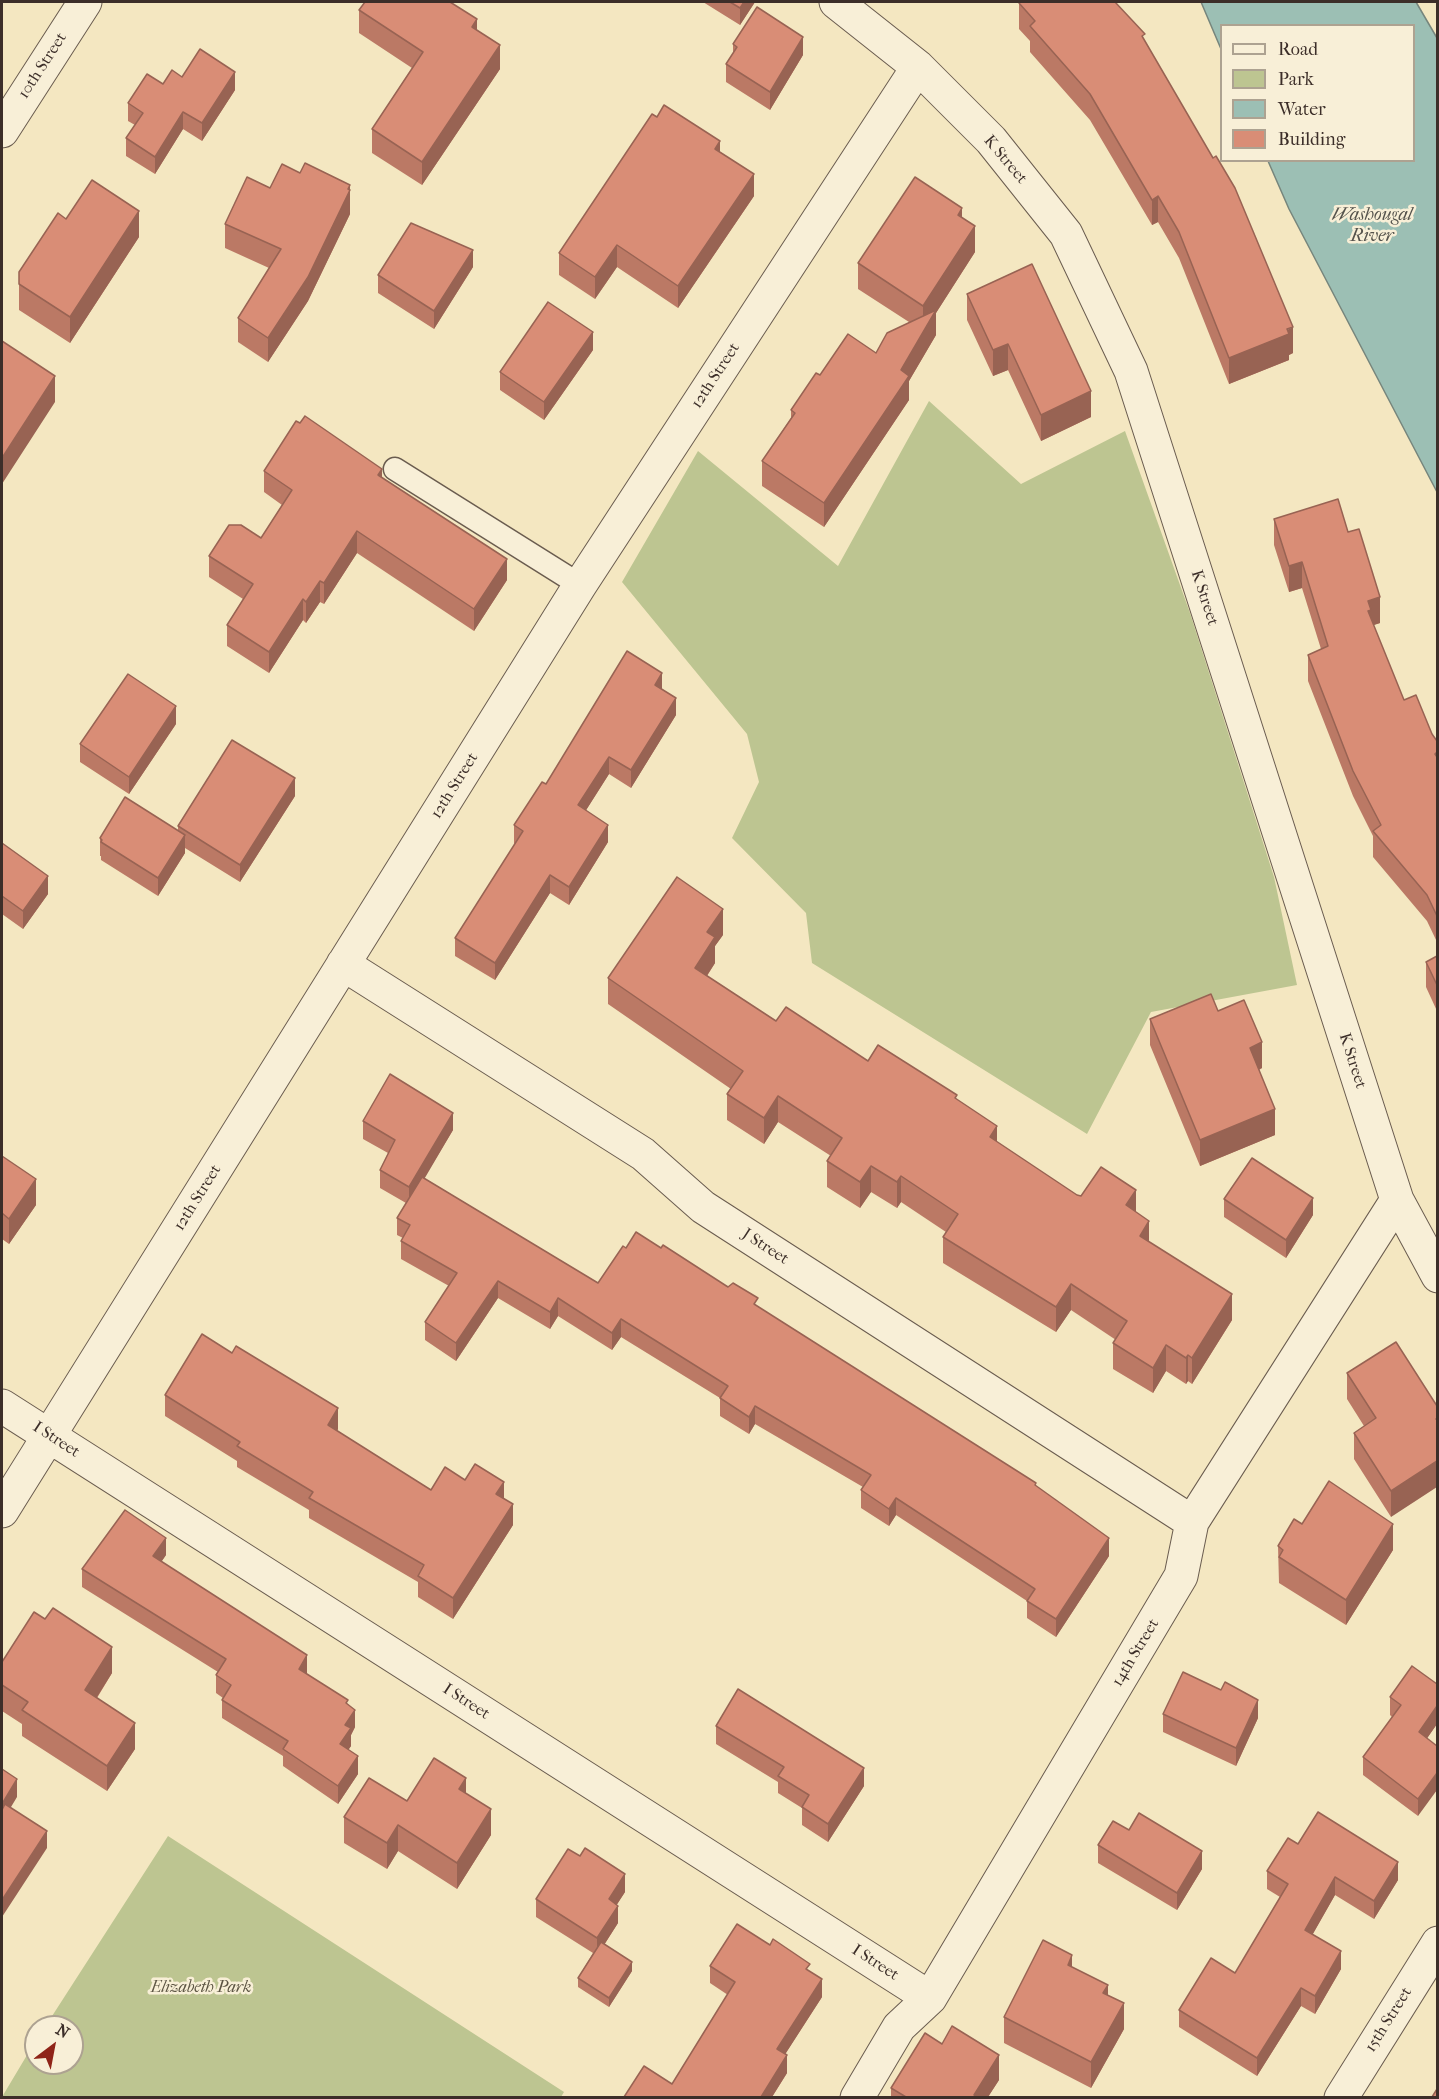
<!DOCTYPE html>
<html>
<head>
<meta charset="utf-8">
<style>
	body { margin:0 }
	#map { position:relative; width:1439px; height:2099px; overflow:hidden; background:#f4e7c1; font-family:"IM FELL French Canon",serif }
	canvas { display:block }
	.frame { position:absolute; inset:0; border:3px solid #3c2e29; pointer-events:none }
	.legend { position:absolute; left:1220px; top:24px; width:195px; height:138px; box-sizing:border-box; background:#f8efd7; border:2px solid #ada291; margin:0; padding:8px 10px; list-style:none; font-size:18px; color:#3c2e29 }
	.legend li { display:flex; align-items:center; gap:12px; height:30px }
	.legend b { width:30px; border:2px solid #ada291 }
	.north { position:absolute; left:24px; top:2015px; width:60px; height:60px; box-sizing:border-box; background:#f8efd7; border:2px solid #ada291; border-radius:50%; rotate:32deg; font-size:16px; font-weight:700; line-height:24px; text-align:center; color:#3c2e29 }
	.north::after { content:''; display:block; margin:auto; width:21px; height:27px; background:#8f2418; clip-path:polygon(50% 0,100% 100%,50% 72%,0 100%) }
</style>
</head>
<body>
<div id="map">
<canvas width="1439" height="2099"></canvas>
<div class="frame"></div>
<ul class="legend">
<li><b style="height:8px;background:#f8efd7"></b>Road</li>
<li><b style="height:16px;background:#bdc591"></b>Park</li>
<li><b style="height:16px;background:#9cbfb4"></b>Water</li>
<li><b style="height:16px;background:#d98d76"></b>Building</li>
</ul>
<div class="north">N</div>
</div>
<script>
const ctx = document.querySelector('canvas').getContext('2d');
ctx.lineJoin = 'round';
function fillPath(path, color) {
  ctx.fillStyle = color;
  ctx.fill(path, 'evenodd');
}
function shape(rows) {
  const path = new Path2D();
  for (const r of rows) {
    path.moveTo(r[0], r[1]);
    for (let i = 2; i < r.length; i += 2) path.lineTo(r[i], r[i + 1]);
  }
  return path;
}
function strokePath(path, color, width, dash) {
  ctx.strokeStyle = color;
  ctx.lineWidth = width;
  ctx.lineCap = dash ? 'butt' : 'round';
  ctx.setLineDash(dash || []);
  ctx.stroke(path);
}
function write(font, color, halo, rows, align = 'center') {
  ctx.font = font + ' "IM FELL French Canon",serif';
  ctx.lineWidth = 5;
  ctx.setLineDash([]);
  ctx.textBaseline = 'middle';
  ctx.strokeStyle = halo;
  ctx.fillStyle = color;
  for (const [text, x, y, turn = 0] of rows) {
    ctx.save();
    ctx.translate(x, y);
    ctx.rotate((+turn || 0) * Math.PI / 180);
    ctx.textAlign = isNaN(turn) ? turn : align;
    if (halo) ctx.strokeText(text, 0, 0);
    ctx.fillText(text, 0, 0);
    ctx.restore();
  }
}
fillPath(shape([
	[929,401,1021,484,1125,431,1190,613,1274,877,1297,985,1151,1012,1087,1134,812,963,806,913,732,838,759,782,747,734,622,582,698,451,838,566],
	[168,1836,564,2092,561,2097,2,2097,36,2040,36,2063,72,2063,72,2027,45,2027]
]), '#bdc591');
const water = shape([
	[1201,2,1416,2,1437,38,1437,492,1289,209,1268,161,1414,160,1414,26,1222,26,1221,49,1201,2]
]);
fillPath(water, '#9cbfb4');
strokePath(water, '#76857c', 1.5);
const lane = shape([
	[395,469,580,585]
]);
const street = shape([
	[836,2,918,67,991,140,1066,234,1131,371,1397,1200,1438,1276],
	[2,131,85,2],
	[343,964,643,1154,703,1207,1192,1522],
	[2,1406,930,1998],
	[2,1511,580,585,918,67],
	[857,2098,899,2027,930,1998,1181,1576,1192,1522,1397,1200],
	[1341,2098,1438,1943]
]);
strokePath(lane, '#6a5c4f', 25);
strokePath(street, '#6a5c4f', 35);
strokePath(lane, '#f8efd7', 22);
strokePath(street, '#f8efd7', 33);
fillPath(shape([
	[703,2,755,2,740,25],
	[1019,3,1145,41,1293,353,1289,355,1289,360,1229,384,1179,258,1158,222,1152,225,1090,120,1030,52,1030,41,1019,29],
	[359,10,477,30,500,69,422,185,372,153,372,129,412,68,359,33],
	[733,44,803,55,770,110,726,82,726,64,733,53],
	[182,77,235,90,202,141,183,129,155,174,126,156,126,138,135,125,128,121,128,103,163,84],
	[720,152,754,196,678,308,617,267,595,299,559,275,559,253],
	[300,173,350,185,350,214,308,301,268,362,238,342,238,318,269,268,225,248,225,224],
	[962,217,975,252,936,313,936,335,909,381,909,400,824,527,762,486,762,461,791,418,791,410,820,375,876,353,909,322,858,289,858,263],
	[66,219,139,237,70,343,19,310,19,272],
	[473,267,434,329,378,293,378,275],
	[967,294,1091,417,1041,441,1008,370,993,376,967,320],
	[593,350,544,420,500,390,500,372],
	[264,471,382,477,507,580,474,631,357,553,324,604,320,602,306,623,303,620,269,673,227,646,227,625,243,599,209,577,209,556,261,538,282,505,264,492],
	[1274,519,1348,532,1380,623,1373,625,1404,700,1437,741,1437,942,1427,921,1373,857,1373,836,1353,796,1308,681,1308,655,1321,649,1302,588,1289,592,1274,545],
	[662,689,676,715,631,788,609,774,586,810,608,842,569,905,550,893,495,980,455,956,455,938,515,844,514,843,514,825,546,784],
	[176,724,129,794,80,762,80,744],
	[295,796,240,882,185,848,185,853,158,896,101,860,101,856,100,856,100,838,178,831,178,826],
	[2,843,48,894,23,929,2,914],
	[723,935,715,946,715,963,707,976,776,1021,957,1099,997,1142,1077,1195,1136,1212,1149,1242,1232,1320,1192,1384,1188,1381,1186,1384,1166,1371,1153,1393,1113,1369,1113,1343,1116,1340,1071,1310,1056,1332,943,1263,943,1237,946,1232,901,1202,897,1208,871,1192,860,1208,827,1187,827,1161,831,1156,778,1122,764,1144,727,1120,727,1094,731,1089,608,1004,608,978],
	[1437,956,1437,1011,1426,987,1426,962],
	[1218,1011,1262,1068,1259,1070,1275,1135,1200,1166,1150,1045,1150,1019],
	[363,1121,453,1130,424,1178,598,1283,626,1248,661,1248,758,1307,1036,1487,1109,1556,1056,1637,1027,1618,1027,1601,896,1515,889,1526,861,1508,861,1490,863,1487,755,1424,749,1434,720,1416,720,1398,621,1337,612,1350,558,1316,550,1329,498,1298,456,1361,425,1340,425,1322,449,1286,401,1259,401,1241,403,1238,397,1235,397,1218,406,1203,380,1188,380,1170,388,1153,363,1139],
	[2,1156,36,1205,9,1244,2,1239],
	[1224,1199,1313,1215,1286,1258,1224,1217],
	[1396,1342,1391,1517,1354,1459,1354,1433,1364,1426,1347,1399,1347,1373],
	[165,1395,338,1429,337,1431,431,1490,465,1480,504,1498,513,1525,453,1619,418,1597,418,1582,309,1518,309,1510,237,1467,237,1461,165,1416],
	[1302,1524,1393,1550,1346,1625,1279,1583,1278,1546],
	[166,1555,161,1562,307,1673,307,1674,348,1704,355,1727,351,1735,351,1746,348,1750,358,1774,338,1804,283,1766,283,1756,222,1718,222,1700,223,1698,216,1693,216,1675,218,1672,82,1587,82,1569],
	[2,1662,112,1673,97,1698,135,1749,107,1791,22,1736,22,1724,2,1711],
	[1390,1697,1437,1724,1427,1738,1418,1816,1363,1775,1363,1757,1392,1717,1390,1715],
	[1163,1714,1258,1718,1236,1766,1163,1732],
	[716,1726,864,1786,828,1842,802,1825,802,1808,778,1793,778,1782,716,1744],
	[466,1793,491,1835,457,1889,398,1851,387,1869,344,1843,344,1817,407,1801],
	[1298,1844,1398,1880,1374,1919,1335,1895,1312,1935,1341,1969,1315,2014,1301,2006,1257,2076,1179,2027,1179,2010,1235,1973,1280,1897,1267,1889,1267,1871],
	[1098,1845,1202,1869,1177,1910,1098,1863],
	[625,1892,617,1904,618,1923,604,1945,632,1971,609,2007,578,1987,578,1978,593,1953,536,1917,536,1899],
	[710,1966,810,1971,822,1997,785,2054,787,2073,772,2097,624,2097,672,2084,728,1995,710,1983],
	[1072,1967,1108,1995,1124,2029,1091,2088,1004,2043,1004,2017],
	[999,2080,988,2097,891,2097,891,2088]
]), '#bb7965');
fillPath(shape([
	[744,2,755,2,740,25,740,8],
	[477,19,477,42,472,27],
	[803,37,803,55,770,110,770,92],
	[500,45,500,69,422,185,422,162],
	[235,72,235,90,202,141,202,123],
	[183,112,183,129,155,174,155,157],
	[720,141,720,163,715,149],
	[754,174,754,196,678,308,678,286],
	[350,185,350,214,308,301,268,362,268,338],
	[1158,196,1158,222,1152,225,1152,200],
	[962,208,962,234,958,215],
	[139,211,139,237,70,343,70,317],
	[975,226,975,252,936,313,936,335,909,381,909,400,824,527,824,503,923,331,923,306],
	[617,245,617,267,595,299,595,277],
	[473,250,473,267,434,329,434,311],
	[1293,327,1293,353,1289,355,1289,360,1229,384,1229,358],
	[593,332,593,350,544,420,544,402],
	[1008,344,1008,370,993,376,993,350],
	[55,376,55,402,2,484,2,458],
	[1091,391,1091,417,1041,441,1041,415],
	[382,469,382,490,378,475],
	[357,531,357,553,324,604,324,583],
	[507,559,507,580,474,631,474,609],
	[1302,562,1302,588,1289,592,1289,566],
	[320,581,320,602,306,623,306,602],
	[1380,597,1380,623,1371,626,1368,637,1368,601],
	[303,599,303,620,269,673,269,652],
	[662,673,662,691,655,685],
	[676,698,676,715,631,788,631,770],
	[176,706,176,724,129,794,129,777],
	[609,757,609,774,578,823,578,805],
	[295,778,295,796,240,882,240,865],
	[608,825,608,842,569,905,569,887],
	[185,835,185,853,158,896,158,878],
	[550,875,550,893,495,980,495,963],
	[48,876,48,894,23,929,23,911],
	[723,909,723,935,715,946,715,963,695,994,695,968,707,932],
	[1262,1042,1262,1068,1250,1073,1250,1048],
	[778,1096,778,1122,764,1144,764,1118],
	[1275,1109,1275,1135,1200,1166,1200,1140],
	[453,1113,453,1130,409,1205,409,1187],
	[997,1126,997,1152,990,1137],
	[871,1166,871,1192,860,1208,860,1182],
	[901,1176,901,1202,897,1208,897,1182],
	[36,1179,36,1205,9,1244,9,1219],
	[1136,1190,1136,1216,1126,1205],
	[1313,1198,1313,1215,1286,1258,1286,1240],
	[1149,1221,1149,1247,1140,1236],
	[498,1281,498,1298,456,1361,456,1343],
	[1071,1284,1071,1310,1056,1332,1056,1307],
	[1232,1294,1232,1320,1192,1384,1192,1358],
	[558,1298,558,1316,550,1329,550,1312],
	[621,1319,621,1337,612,1350,612,1333],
	[1166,1345,1166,1371,1153,1393,1153,1368],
	[1188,1355,1188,1381,1186,1384,1186,1358],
	[755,1406,755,1424,749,1434,749,1417],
	[338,1408,338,1429,328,1446,328,1425],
	[1437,1461,1437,1487,1391,1517,1391,1491],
	[504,1482,504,1503,496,1494],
	[896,1498,896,1515,889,1526,889,1509],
	[513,1504,513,1525,453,1619,453,1598],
	[1393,1524,1393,1550,1346,1625,1346,1600],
	[166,1538,166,1555,153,1574,153,1556],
	[1109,1538,1109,1556,1056,1637,1056,1619],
	[112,1647,112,1673,85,1716,85,1690],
	[307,1655,307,1673,299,1687,299,1669],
	[1258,1700,1258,1718,1236,1766,1236,1748],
	[1437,1706,1437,1724,1419,1750,1419,1732],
	[355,1710,355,1727,351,1735,351,1746,340,1762,340,1744,345,1725],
	[135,1723,135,1749,107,1791,107,1766],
	[358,1756,358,1774,338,1804,338,1786],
	[864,1768,864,1786,828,1842,828,1824],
	[1437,1773,1437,1790,1418,1816,1418,1799],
	[466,1778,466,1804,459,1789],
	[17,1779,17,1797,2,1822,2,1804],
	[491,1809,491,1835,457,1889,457,1863],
	[398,1825,398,1851,387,1869,387,1843],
	[47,1831,47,1848,2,1917,2,1900],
	[1202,1851,1202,1869,1177,1910,1177,1893],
	[1398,1862,1398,1880,1374,1919,1374,1901],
	[625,1874,625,1892,609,1917,609,1899],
	[1335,1877,1335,1895,1305,1948,1305,1930],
	[618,1906,618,1923,597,1956,597,1938],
	[1341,1951,1341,1969,1315,2014,1315,1996],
	[1072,1955,1072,1981,1068,1965],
	[632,1962,632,1971,609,2007,609,1998],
	[822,1979,822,1997,777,2067,777,2049],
	[1108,1985,1108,2011,1103,1993],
	[1301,1988,1301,2006,1257,2076,1257,2058],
	[1124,2003,1124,2029,1091,2088,1091,2062],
	[787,2055,787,2073,772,2097,761,2097],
	[999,2055,999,2080,988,2097,974,2097,974,2095]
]), '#986353');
const building = shape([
	[365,2,450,2,477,19,472,27,500,45,422,162,372,129,423,52,359,10,365,2],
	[730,2,744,2,740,8,730,2],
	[1020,2,1115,2,1145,34,1142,36,1213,158,1216,156,1235,188,1293,327,1287,329,1289,334,1229,358,1179,232,1158,196,1152,200,1090,94,1030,26,1035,21,1019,3,1020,2],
	[757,7,803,37,770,92,726,64,737,47,733,44,757,7],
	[200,49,235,72,202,123,183,112,155,157,126,138,143,113,128,103,147,74,163,84,172,70,182,77,200,49],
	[664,105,720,141,715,149,754,174,678,286,617,245,595,277,559,253,652,114,657,117,664,105],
	[305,163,350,185,348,189,350,190,308,277,268,338,238,318,281,249,225,224,247,177,270,188,282,164,300,173,305,163],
	[915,177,962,208,958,215,975,226,923,306,858,263,915,177],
	[92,180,139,211,70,317,19,284,19,272,58,213,66,219,92,180],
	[411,223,473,250,434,311,378,275,411,223],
	[1032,264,1091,391,1041,415,1008,344,993,350,967,294,1032,264],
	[548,302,593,332,544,402,500,372,548,302],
	[936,310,901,370,909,376,824,503,762,461,795,413,791,410,816,373,820,375,848,334,876,353,887,333,936,310],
	[2,341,55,376,2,458,2,341],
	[305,416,382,469,378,475,507,559,474,609,357,531,324,583,320,581,306,602,303,599,269,652,227,625,253,584,209,556,229,525,241,525,261,538,292,490,264,471,296,421,300,423,305,416],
	[1338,499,1348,532,1359,529,1380,597,1368,601,1371,610,1368,611,1404,700,1416,695,1432,734,1437,741,1437,752,1435,754,1437,757,1437,916,1427,895,1373,831,1381,825,1353,771,1308,655,1328,646,1302,562,1289,566,1274,519,1338,499],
	[627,651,662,673,655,685,676,698,631,770,609,757,578,805,608,825,569,887,550,875,495,963,455,938,523,831,514,825,542,782,546,784,627,651],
	[128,674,176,706,129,777,80,744,128,674],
	[232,740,295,778,240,865,178,826,232,740],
	[125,797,185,835,158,878,101,842,102,840,100,838,125,797],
	[2,843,48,876,23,911,2,896,2,843],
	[677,877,723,909,707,932,715,937,695,968,776,1021,786,1007,868,1061,878,1045,957,1095,955,1098,997,1126,990,1137,1077,1195,1081,1196,1101,1167,1136,1190,1126,1205,1149,1221,1140,1236,1232,1294,1192,1358,1188,1355,1186,1358,1166,1345,1153,1368,1113,1343,1127,1321,1071,1284,1056,1307,943,1237,958,1214,901,1176,897,1182,871,1166,860,1182,827,1161,842,1138,778,1096,764,1118,727,1094,743,1071,608,978,677,877],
	[1437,956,1437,985,1426,962,1437,956],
	[1211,994,1218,1011,1244,1000,1262,1042,1250,1048,1275,1109,1200,1140,1150,1019,1211,994],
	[390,1074,453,1113,409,1187,380,1170,395,1140,363,1121,390,1074],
	[2,1156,36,1179,9,1219,2,1213,2,1156],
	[1252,1158,1313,1198,1286,1240,1224,1199,1252,1158],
	[422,1177,598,1283,623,1246,626,1248,636,1232,661,1248,663,1245,728,1287,733,1283,758,1298,754,1304,1036,1483,1035,1485,1109,1538,1056,1619,1027,1601,1035,1589,896,1498,889,1509,861,1490,871,1475,755,1406,749,1417,720,1398,728,1386,621,1319,612,1333,558,1298,550,1312,498,1281,456,1343,425,1322,457,1273,401,1241,410,1225,397,1218,422,1177],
	[202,1334,232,1353,236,1346,338,1408,328,1425,431,1490,445,1467,465,1480,475,1464,504,1482,496,1494,513,1504,453,1598,418,1576,424,1565,309,1498,313,1492,237,1446,240,1442,165,1395,202,1334],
	[1396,1342,1437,1406,1437,1418,1436,1419,1437,1420,1437,1461,1391,1491,1354,1433,1376,1418,1347,1373,1396,1342],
	[1329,1481,1393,1524,1346,1600,1279,1557,1283,1550,1278,1546,1294,1519,1302,1524,1329,1481],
	[125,1510,166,1538,153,1556,307,1655,299,1669,348,1700,346,1703,355,1710,345,1725,351,1728,340,1744,358,1756,338,1786,283,1749,288,1741,222,1700,231,1685,216,1675,226,1659,82,1569,125,1510],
	[53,1608,112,1647,85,1690,135,1723,107,1766,22,1710,28,1702,2,1685,2,1662,34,1612,45,1619,53,1608],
	[1412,1666,1437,1684,1437,1706,1419,1732,1437,1746,1437,1773,1418,1799,1363,1757,1401,1705,1390,1697,1412,1666],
	[1183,1672,1221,1690,1225,1682,1258,1700,1236,1748,1163,1714,1183,1672],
	[738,1689,864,1768,828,1824,802,1807,809,1795,778,1776,784,1767,716,1726,738,1689],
	[434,1758,466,1778,459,1789,491,1809,457,1863,398,1825,387,1843,344,1817,369,1778,407,1801,434,1758],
	[2,1769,17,1779,2,1804,2,1769],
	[5,1804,47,1831,2,1900,2,1810,5,1804],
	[1318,1812,1398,1862,1374,1901,1335,1877,1305,1930,1341,1951,1315,1996,1301,1988,1257,2058,1179,2010,1211,1958,1235,1973,1288,1884,1267,1871,1288,1838,1298,1844,1318,1812],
	[1139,1813,1202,1851,1177,1893,1098,1845,1113,1821,1129,1830,1139,1813],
	[585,1848,625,1874,609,1899,618,1906,597,1938,536,1899,568,1849,580,1856,585,1848],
	[737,1924,770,1945,773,1939,810,1964,806,1969,822,1979,777,2049,787,2055,761,2097,624,2097,644,2066,672,2084,735,1982,710,1966,737,1924],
	[1043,1940,1072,1955,1068,1965,1108,1985,1103,1993,1124,2003,1091,2062,1004,2017,1043,1940],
	[601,1942,632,1962,609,1998,578,1978,601,1942],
	[952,2026,999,2055,974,2095,978,2097,906,2097,891,2088,925,2033,942,2044,952,2026],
	[1437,2089,1437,2097,1432,2097,1437,2089]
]);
fillPath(building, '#d98d76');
strokePath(building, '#986353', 1.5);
write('16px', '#3c2e29', '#f8efd7', [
	["10th Street",43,66,-57],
	["K Street",1005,160,50],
	["12th Street",716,376,-57],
	["K Street",1204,598,72],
	["12th Street",455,786,-58],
	["K Street",1352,1061,72],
	["12th Street",198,1198,-58],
	["J Street",765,1247,33],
	["I Street",56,1440,33],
	["14th Street",1136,1653,-59],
	["I Street",466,1702,33],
	["I Street",875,1963,33],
	["15th Street",1389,2020,-58]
]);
write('italic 16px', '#5c5443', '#f8efd7', [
	["Elizabeth Park",201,1988]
]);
write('italic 18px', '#54524c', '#f8efd7', [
	["Washougal",1372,216],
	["River",1372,237]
]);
</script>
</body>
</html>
